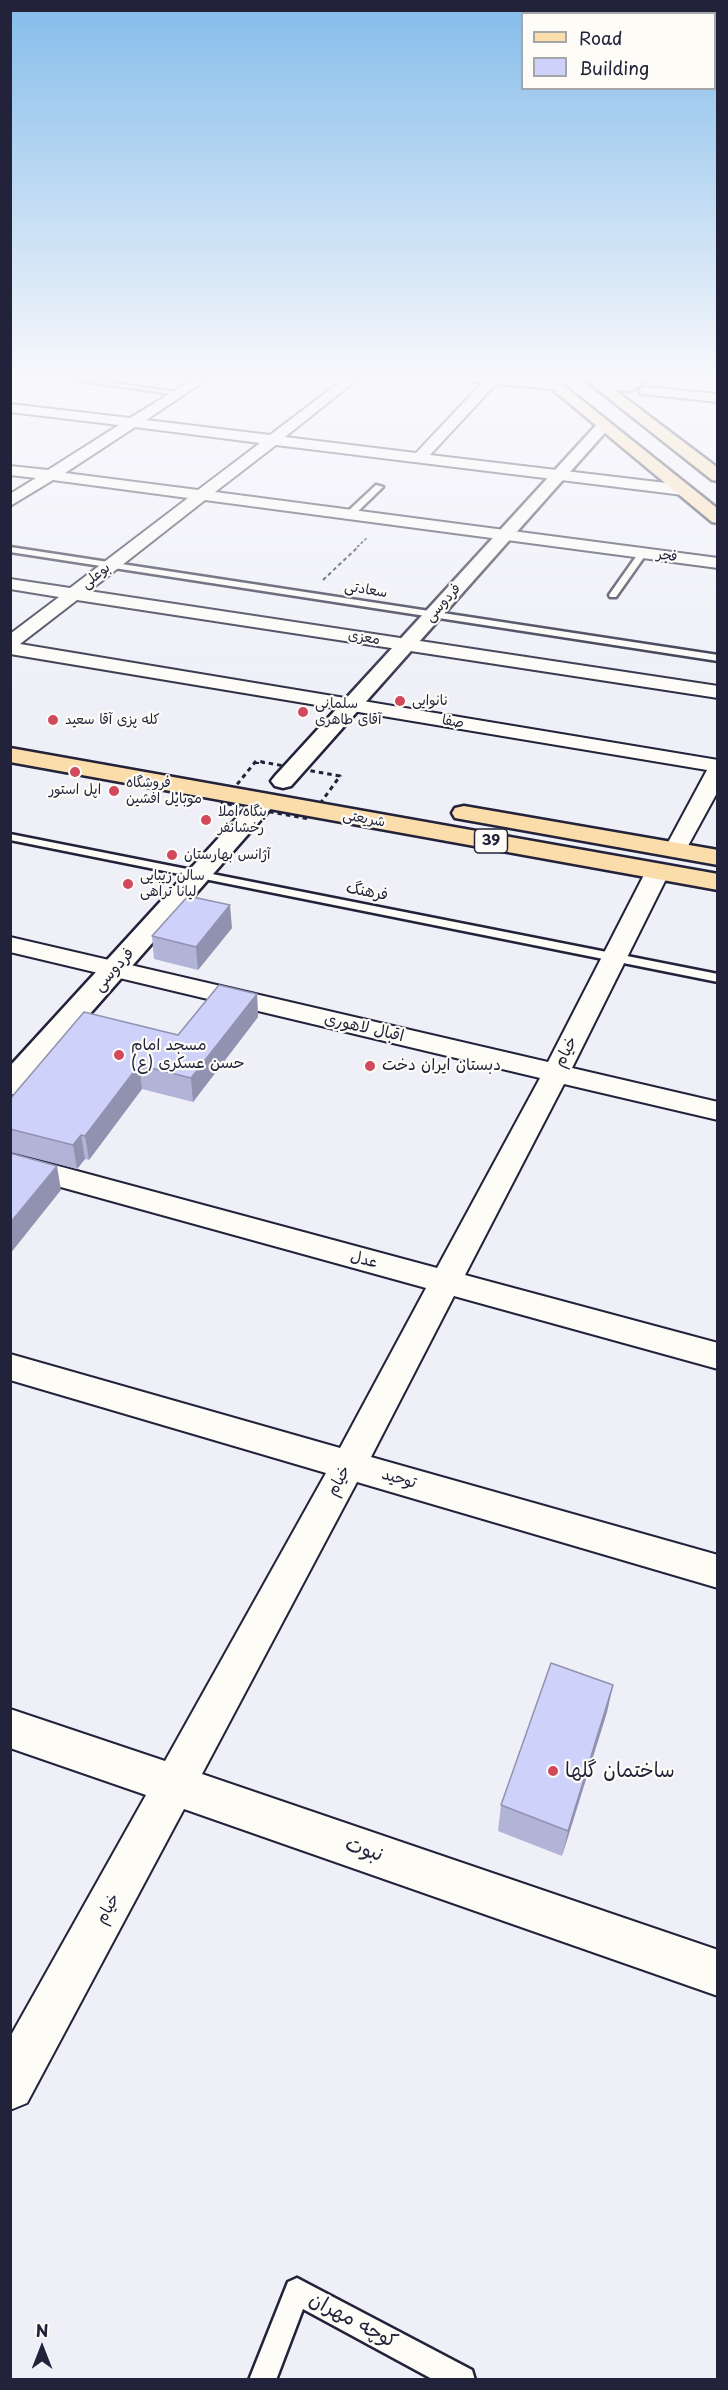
<!DOCTYPE html>
<html>
<head>
<meta charset="utf-8">
<style>
	body { margin:0 }
	#map { position:relative; width:728px; height:2390px; overflow:hidden; background:#efeff8; font-family:"Playpen Sans",sans-serif }
	canvas { display:block }
	.frame { position:absolute; inset:0; border:12px solid #22223b; pointer-events:none }
	.legend { position:absolute; left:521px; top:12px; width:195px; height:78px; box-sizing:border-box; background:#fdfcf7; border:2px solid #a5a5ac; margin:0; padding:8px 10px; list-style:none; font-size:18px; color:#22223b }
	.legend li { display:flex; align-items:center; gap:12px; height:30px }
	.legend b { width:30px; border:2px solid #a5a5ac }
	.north { position:absolute; left:12px; top:2318px; width:60px; height:60px; -webkit-text-stroke:4px #fdfcf7; paint-order:stroke; rotate:0deg; font-size:16px; font-weight:700; line-height:24px; text-align:center; color:#22223b }
	.north::after { content:''; display:block; margin:auto; width:21px; height:27px; background:#22223b; clip-path:polygon(50% 0,100% 100%,50% 72%,0 100%) }
</style>
</head>
<body>
<div id="map">
<canvas width="728" height="2390"></canvas>
<div class="frame"></div>
<ul class="legend">
<li><b style="height:8px;background:#fbddab"></b>Road</li>
<li><b style="height:16px;background:#ced1fa"></b>Building</li>
</ul>
<div class="north">N</div>
</div>
<script>
const ctx = document.querySelector('canvas').getContext('2d');
ctx.lineJoin = 'round';
function shape(rows) {
  const path = new Path2D();
  for (const r of rows) {
    path.moveTo(r[0], r[1]);
    for (let i = 2; i < r.length; i += 2) path.lineTo(r[i], r[i + 1]);
  }
  return path;
}
function strokePath(path, color, width, dash) {
  ctx.strokeStyle = color;
  ctx.lineWidth = width;
  ctx.lineCap = dash ? 'butt' : 'round';
  ctx.setLineDash(dash || []);
  ctx.stroke(path);
}
function fillPath(path, color) {
  ctx.fillStyle = color;
  ctx.fill(path, 'evenodd');
}
function write(font, color, halo, rows, align = 'center') {
  ctx.font = font + ' "Playpen Sans","Playpen Sans Arabic",sans-serif';
  ctx.lineWidth = 4.5;
  ctx.setLineDash([]);
  ctx.textBaseline = 'middle';
  ctx.strokeStyle = halo;
  ctx.fillStyle = color;
  for (const [text, x, y, turn = 0] of rows) {
    ctx.save();
    ctx.translate(x, y);
    ctx.rotate((+turn || 0) * Math.PI / 180);
    ctx.textAlign = isNaN(turn) ? turn : align;
    if (halo) ctx.strokeText(text, 0, 0);
    ctx.fillText(text, 0, 0);
    ctx.restore();
  }
}
const service = shape([
	[63,378,78,378,182,393,179,395,63,378],
	[376,485,383,487,352,517,346,517,346,513,376,485],
	[10,547,718,655,718,661,10,552,10,547],
	[640,551,647,553,616,597,610,597,609,595,640,551],
	[10,834,718,974,718,982,10,840,10,834],
	[297,2278,472,2370,475,2380,434,2380,303,2309,276,2380,249,2380,288,2282,297,2278]
]);
const minor = shape([
	[195,378,209,378,146,420,270,435,345,378,359,378,285,437,416,453,482,383,469,381,468,378,514,378,559,382,561,385,554,389,496,384,430,455,683,485,691,490,688,493,683,495,276,445,215,492,718,558,718,568,205,500,89,591,718,686,718,698,77,600,20,644,718,760,718,791,683,855,675,857,667,855,664,850,707,770,10,654,10,634,59,597,10,589,10,579,70,588,188,498,53,480,10,506,10,494,36,478,10,475,10,466,48,470,119,425,10,412,10,404,130,418,195,378],
	[135,427,260,443,198,490,65,473,135,427],
	[646,387,718,394,718,402,641,394,639,391,641,388,646,387],
	[658,864,666,866,670,871,572,1068,718,1102,718,1120,564,1084,465,1275,718,1343,718,1369,454,1296,371,1457,718,1555,718,1588,357,1482,202,1774,718,1950,718,1996,184,1809,27,2103,10,2110,10,2037,146,1795,10,1748,10,1709,165,1761,326,1473,10,1380,10,1354,340,1448,426,1288,10,1173,10,1153,437,1268,540,1078,10,952,10,937,548,1062,646,871,650,866,658,864]
]);
const secondary = shape([
	[635,378,651,378,630,391,599,388,592,384,599,380,627,382,635,378],
	[604,420,609,422,612,425,609,428,291,786,283,788,275,786,271,781,275,776,599,422,604,420],
	[265,794,273,796,277,801,273,806,21,1092,10,1095,10,1066,257,796,265,794]
]);
const primary = shape([
	[539,378,554,378,718,509,718,523,712,522,539,378],
	[583,378,599,378,718,468,718,481,712,480,583,378],
	[10,748,718,874,718,890,10,762,10,748],
	[464,806,718,850,718,865,455,818,452,813,455,808,464,806]
]);
strokePath(service, '#22223b', 5);
strokePath(minor, '#22223b', 4);
strokePath(secondary, '#22223b', 5);
strokePath(primary, '#22223b', 5);
strokePath(shape([
	[357,547,368,537]
]), '#22223b', 1.5, [3, 2]);
strokePath(shape([
	[323,580,359,546],
	[255,763,265,763]
]), '#22223b', 2, [4, 3]);
strokePath(shape([
	[256,761,222,803,309,819,340,776,257,761]
]), '#22223b', 3, [4.5, 4]);
fillPath(service, '#fdfcf7');
fillPath(minor, '#fdfcf7');
fillPath(secondary, '#fdfcf7');
fillPath(primary, '#fbddab');
fillPath(shape([
	[232,928,198,970,154,959,152,936],
	[257,994,258,1017,193,1102,142,1089,89,1160,85,1159,77,1169,10,1152,10,1099,178,1035],
	[613,1685,607,1712,562,1856,498,1831,501,1805]
]), '#b1b4d7');
fillPath(shape([
	[230,905,232,928,198,970,196,947],
	[257,994,258,1017,193,1102,191,1078],
	[139,1065,142,1089,89,1160,85,1136],
	[81,1135,85,1159,77,1169,73,1145],
	[57,1166,61,1190,10,1254,10,1223],
	[613,1685,607,1712,562,1856,568,1831]
]), '#9092af');
const building = shape([
	[188,896,230,905,196,947,152,936,188,896],
	[219,985,257,994,191,1078,139,1065,85,1136,81,1135,73,1145,10,1129,10,1099,84,1012,178,1035,219,985],
	[10,1153,57,1166,10,1223,10,1153],
	[551,1663,613,1685,568,1831,501,1805,551,1663]
]);
fillPath(building, '#ced1fa');
strokePath(building, '#9092af', 1.5);
const sky = ctx.createLinearGradient(0, 0, 0, 712);
sky.addColorStop(0, '#84bcea');
sky.addColorStop(0.53, '#f8f8fc');
sky.addColorStop(1, '#f8f8fc00');
ctx.fillStyle = sky;
ctx.fillRect(0, 0, 728, 712);
for (const [x, y, r, color] of [
	[400,701,6,"#d1495b"],
	[303,712,6,"#d1495b"],
	[53,720,6,"#d1495b"],
	[75,772,6,"#d1495b"],
	[114,791,6,"#d1495b"],
	[206,820,6,"#d1495b"],
	[172,855,6,"#d1495b"],
	[128,884,6,"#d1495b"],
	[119,1055,6,"#d1495b"],
	[370,1066,6,"#d1495b"],
	[553,1771,6,"#d1495b"]
]) {
  const dot = new Path2D();
  dot.arc(x, y, r, 0, 2 * Math.PI);
  ctx.fillStyle = color;
  ctx.fill(dot);
  strokePath(dot, '#fdfcf7', 2);
}
write('14px', '#22223b', '#fdfcf7', [
	["فجر",667,556,7],
	["بوعلی",96,576,-38],
	["سعادتی",366,590,9],
	["فردوسی",443,603,-48],
	["معزی",364,638,9],
	["صفا",453,722,9],
	["شریعتی",364,819,10]
]);
write('14px', '#22223b', '#fdfcf7', [
	["نانوایی",412,701],
	["سلمانی",315,704],
	["آقای طاهری",315,720],
	["کله پزی آقا سعید",65,720],
	["فروشگاه",126,783],
	["موبایل افشین",126,799],
	["اپل استور",75,790,"center"],
	["بنگاه املا",218,812],
	["رخشانفر",218,828],
	["آژانس بهارستان",184,855],
	["سالن زیبایی",140,876],
	["لیانا تراهی",140,892]
], 'left');
for (const [x, y, w] of [
	[491,841,33]
]) {
  const box = new Path2D();
  box.roundRect(x - w / 2, y - 12, w, 24, 4.5);
  ctx.fillStyle = '#fdfcf7';
  ctx.fill(box);
  strokePath(box, '#22223b', 1.5);
}
write('bold 15px', '#22223b', null, [
	["39",491,841]
]);
write('16px', '#22223b', '#fdfcf7', [
	["فرهنگ",367,892,11],
	["فردوسی",114,970,-48],
	["اقبال لاهوری",364,1028,13],
	["خیام",566,1052,-63],
	["عدل",364,1260,15],
	["توحید",399,1479,16],
	["خیام",339,1481,-62],
	["خیام",108,1909,-61]
]);
write('16px', '#22223b', '#fdfcf7', [
	["مسجد امام",131,1046],
	["حسن عسکری (ع)",131,1064],
	["دبستان ایران دخت",382,1066]
], 'left');
write('20px', '#22223b', '#fdfcf7', [
	["ساختمان گلها",565,1771]
], 'left');
write('20px', '#22223b', '#fdfcf7', [
	["نبوت",364,1850,19],
	["کوچه مهران",353,2321,28]
]);
</script>
</body>
</html>
